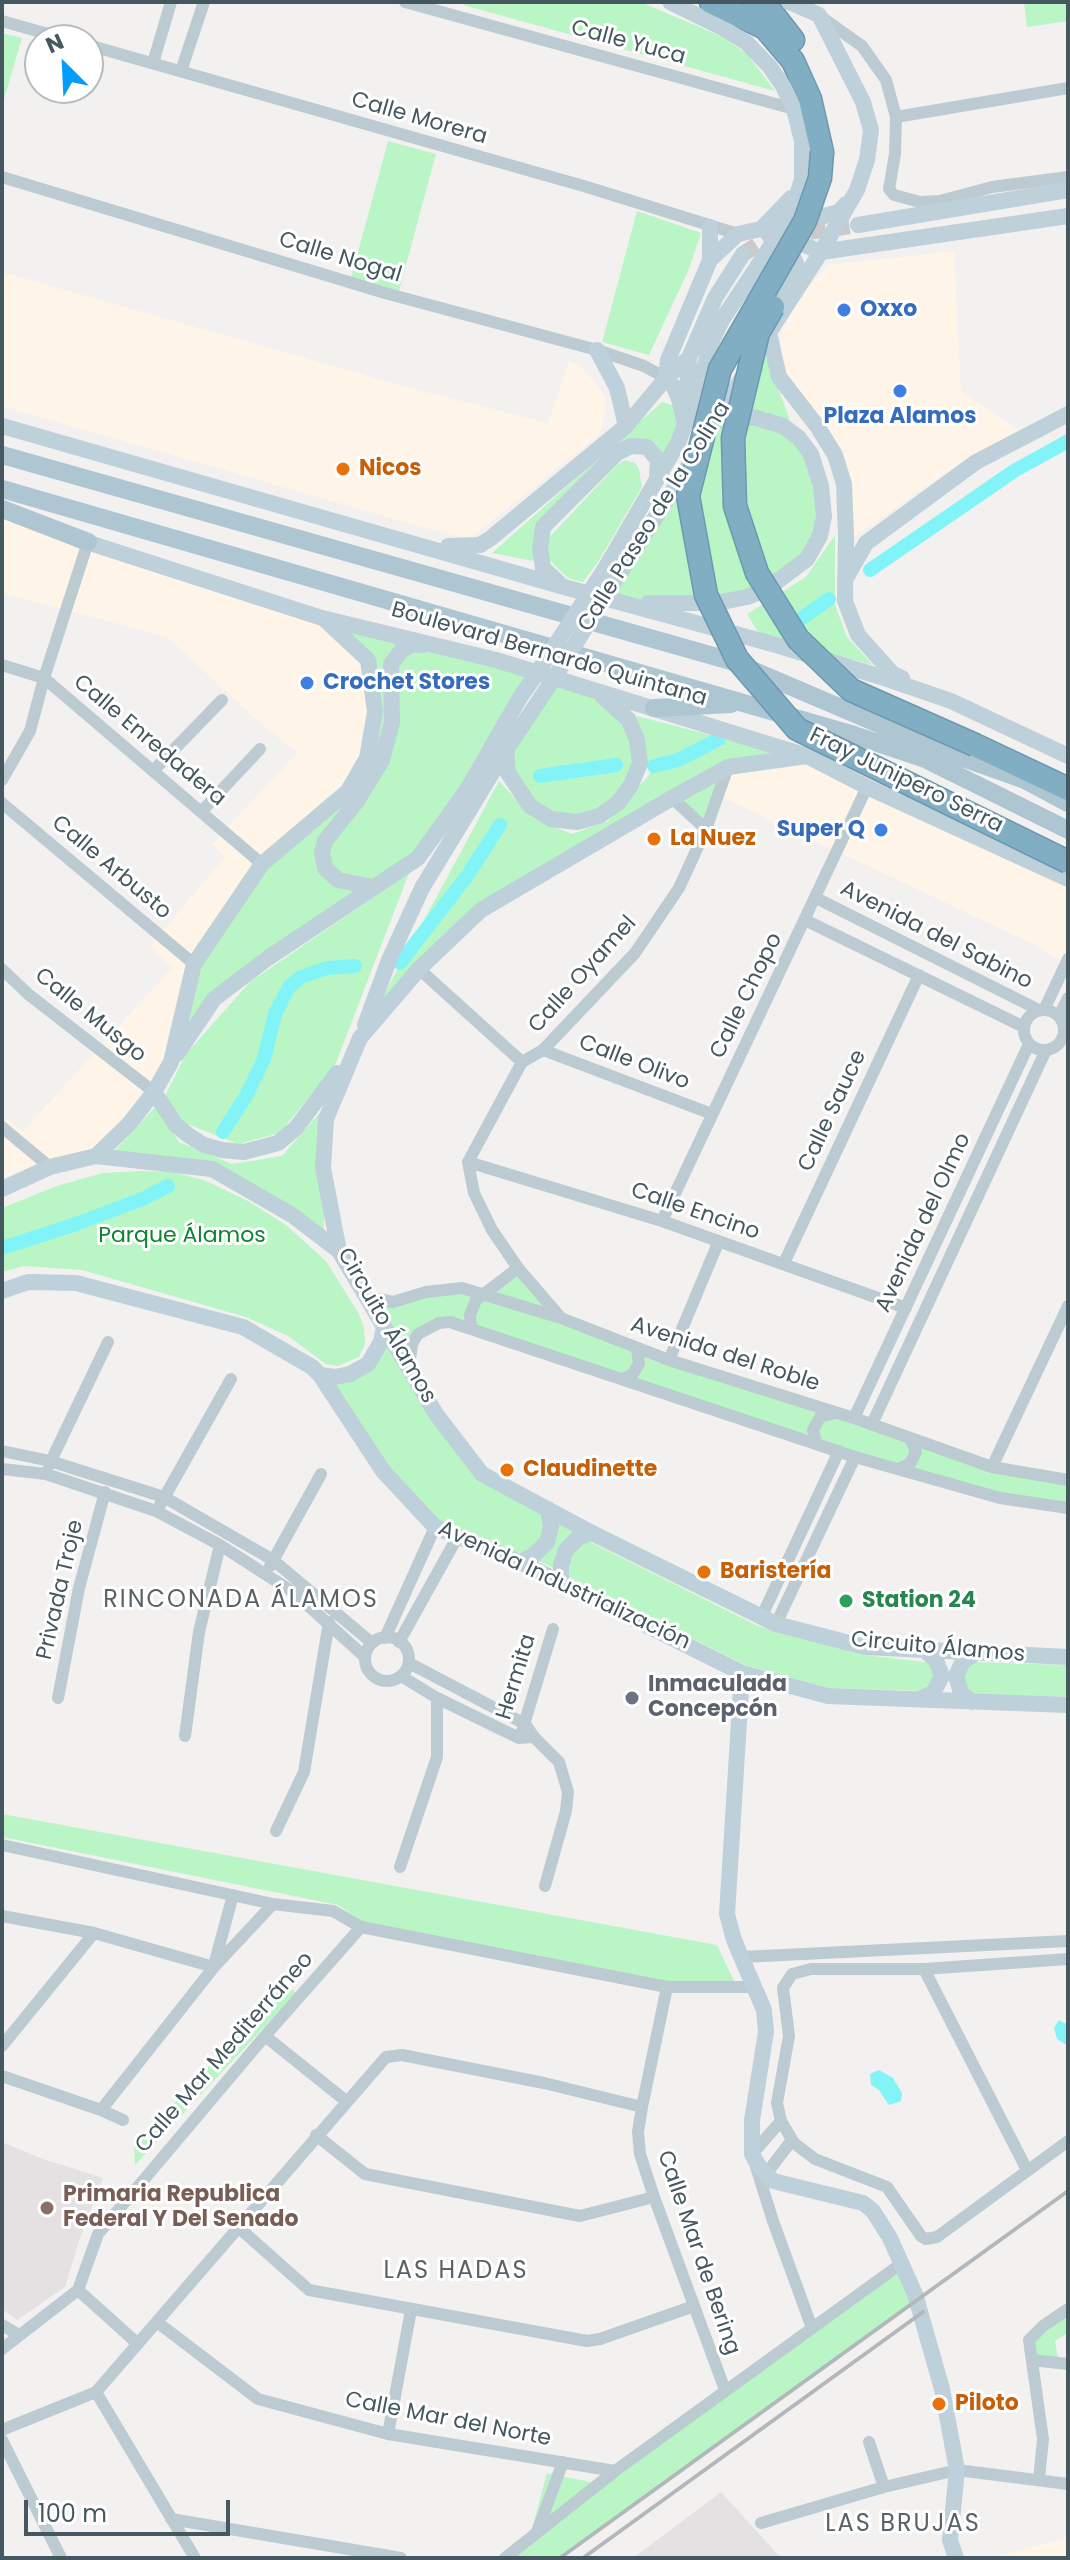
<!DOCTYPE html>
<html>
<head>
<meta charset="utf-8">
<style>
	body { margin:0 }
	#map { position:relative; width:1070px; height:2560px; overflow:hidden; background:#f3f0f0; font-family:Poppins,sans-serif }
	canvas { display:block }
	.frame { position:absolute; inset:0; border:4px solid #455860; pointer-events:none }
	.north { position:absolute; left:24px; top:24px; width:80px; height:80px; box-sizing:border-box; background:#fff; border:2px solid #b5bcbf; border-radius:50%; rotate:336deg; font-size:22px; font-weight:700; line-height:32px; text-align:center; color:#455860 }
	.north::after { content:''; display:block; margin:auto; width:28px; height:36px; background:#039cf9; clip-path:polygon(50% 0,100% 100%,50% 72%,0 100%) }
	.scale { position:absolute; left:24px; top:2500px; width:206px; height:36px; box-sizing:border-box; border:4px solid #455860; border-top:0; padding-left:10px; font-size:24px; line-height:28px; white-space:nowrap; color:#455860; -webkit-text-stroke:6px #fff; paint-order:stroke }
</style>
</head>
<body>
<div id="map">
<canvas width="1070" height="2560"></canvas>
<div class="frame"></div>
<div class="north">N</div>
<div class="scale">100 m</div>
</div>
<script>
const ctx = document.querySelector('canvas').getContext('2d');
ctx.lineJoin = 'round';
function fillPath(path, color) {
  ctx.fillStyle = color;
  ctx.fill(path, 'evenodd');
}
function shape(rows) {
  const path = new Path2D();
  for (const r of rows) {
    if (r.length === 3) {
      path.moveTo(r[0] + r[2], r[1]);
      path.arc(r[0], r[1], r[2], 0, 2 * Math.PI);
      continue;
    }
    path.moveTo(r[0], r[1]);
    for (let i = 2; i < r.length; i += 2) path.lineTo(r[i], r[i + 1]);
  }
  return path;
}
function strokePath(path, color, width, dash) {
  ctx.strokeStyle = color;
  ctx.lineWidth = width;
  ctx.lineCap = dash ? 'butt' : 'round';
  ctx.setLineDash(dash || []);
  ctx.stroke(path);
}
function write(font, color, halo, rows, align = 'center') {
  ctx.font = font + ' Poppins,sans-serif';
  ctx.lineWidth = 6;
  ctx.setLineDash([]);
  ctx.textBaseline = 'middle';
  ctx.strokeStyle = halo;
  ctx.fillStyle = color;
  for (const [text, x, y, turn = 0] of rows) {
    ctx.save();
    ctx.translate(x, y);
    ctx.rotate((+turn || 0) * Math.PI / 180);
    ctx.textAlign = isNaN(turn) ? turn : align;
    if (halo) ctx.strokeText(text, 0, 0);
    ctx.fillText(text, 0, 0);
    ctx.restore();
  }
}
fillPath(shape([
	[954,251,961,391,1020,431,977,453,920,490,851,540,851,481,786,377,780,349,781,333,804,290,829,265],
	[2,272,410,388,548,423,569,360,586,371,605,397,605,414,599,435,473,536,463,537,425,528,2,406],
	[2,518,322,618,368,660,367,758,171,1062,96,1156,2,1189,2,1124,7,1119,23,1131,172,968,150,946,225,857,212,844,298,752,267,729,167,637,2,593],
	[807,756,1068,879,1068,965,1033,944,718,795,728,767],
	[1068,2537,1068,2558,992,2558]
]), '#fef4e8');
fillPath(shape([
	[2,2142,40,2158,103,2178,80,2238,65,2287,17,2320,2,2309],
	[721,2492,781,2558,633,2558]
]), '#e4e1e2');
fillPath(shape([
	[464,2,640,2,723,37,747,54,775,91,463,5],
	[1024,2,1068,2,1068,21,1027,27],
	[2,33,22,38,2,106],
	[388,141,436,154,399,291,351,278],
	[637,211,701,233,689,269,649,355,602,342],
	[766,355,790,420,760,414,725,417],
	[662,402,676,406,679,425,665,457,631,443,541,521,533,561,492,553],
	[729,421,783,426,811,454,820,536,767,589,664,603,606,595,713,426],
	[625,460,635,463,639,469,642,487,598,562,583,582,568,578,544,555,544,543,616,466],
	[835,535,835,605,847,637,873,665,761,637,747,614,806,577],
	[322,618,537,673,418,858,214,999,171,1062,194,964,262,864,348,791,367,758,368,660],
	[554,678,592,690,637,740,631,785,577,822,530,806,506,750],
	[637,716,775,752,723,761,467,913,380,1002,499,781,533,818,572,834,608,821,650,774],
	[728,767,706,829,672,798],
	[409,873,336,1063,280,1133,238,1144,185,1123,165,1096,186,1054,250,982],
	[156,1106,179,1142,232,1164,282,1156,323,1109,324,1230,214,1165,114,1152],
	[139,1171,172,1172,204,1180,248,1201,286,1225,326,1261,359,1314,364,1328,365,1344,359,1357,338,1366,326,1364,288,1336,246,1317,82,1270,24,1266,2,1272,2,1208,57,1186,103,1173],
	[518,1268,561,1318,911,1440,1068,1480,1068,1508,1000,1498,451,1322,418,1334,409,1367,368,1297,393,1302,426,1292,485,1295],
	[386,1343,476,1479,545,1516,543,1540,525,1555,439,1520,389,1466,333,1381],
	[556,1522,578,1534,557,1570,535,1559],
	[588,1541,758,1626,864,1655,933,1663,938,1676,926,1691,829,1688,745,1665,566,1575,570,1552],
	[974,1662,1068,1665,1068,1697,968,1694,961,1676,966,1664],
	[2,1814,717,1945,734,1981,669,1982,365,1924,338,1905,2,1837],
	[286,1983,296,1993,135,2165,134,2146],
	[902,2263,915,2294,909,2306,900,2314,560,2558,505,2558],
	[1068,2315,1068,2333,1055,2341,1060,2369,1036,2366,1031,2341],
	[547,2473,595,2483,530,2536]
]), '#baf5c6');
fillPath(shape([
	[1059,2020,1068,2025,1068,2046,1057,2039,1054,2028],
	[879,2070,893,2078,902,2093,901,2101,889,2105,879,2090,871,2085,870,2074]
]), '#82f4f7');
strokePath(shape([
	[870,570,1014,471,1068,441],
	[785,630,829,599],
	[654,766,678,760,719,739],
	[540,776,616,765],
	[400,963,467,876,500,825],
	[223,1132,246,1096,264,1059,275,1014,289,987,301,977,327,968,355,966],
	[2,1248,76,1224,145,1198,168,1186]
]), '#82f4f7', 14);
strokePath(shape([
	[743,254,768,238,858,225]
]), '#c8cacc', 16, [16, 8]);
const highway = shape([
	[711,2,765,28,793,61,810,99,822,152],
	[754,2,769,9,793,40],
	[975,745,1068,789]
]);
strokePath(highway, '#6d99b0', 25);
strokePath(shape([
	[405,2,794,109],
	[821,17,862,46,886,80,896,117,895,154,889,189,894,195,920,202,940,201,992,187,1068,177],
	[2,21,69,40],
	[88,45,587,187,738,234],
	[153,63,171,2],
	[181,71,204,2],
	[896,117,1068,88],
	[2,177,385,293,597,350,644,366,666,378],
	[2,665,44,678,262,864],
	[153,771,222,700],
	[2,780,30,731,44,678,88,542],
	[672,798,706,829],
	[2,803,194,964],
	[201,812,260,749],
	[816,898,1039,1010],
	[805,920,1024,1027],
	[2,969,28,994,154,1092],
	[419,969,522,1062],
	[1044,1030,20],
	[1044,1010,1068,959],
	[1059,1016,1068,998],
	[543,1050,712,1114],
	[2,1127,50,1167],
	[468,1162,662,1221,906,1308],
	[662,1221,867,787],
	[784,1263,919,975],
	[368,1297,393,1302,426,1292,462,1288,561,1318,669,1360,854,1418,992,1467,1068,1480],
	[561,1318,518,1268,492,1230,474,1193,468,1162,522,1062,543,1050,635,953,679,888,706,829,728,767],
	[471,1328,470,1315,476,1300,518,1268],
	[669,1360,718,1243],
	[409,1367,412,1344,418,1334,439,1323,450,1322,855,1457,1000,1498,1068,1508],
	[622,1379,632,1375,639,1364,637,1348],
	[854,1418,1029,1044],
	[872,1424,1046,1050],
	[816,1443,813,1430,820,1417,836,1413],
	[2,1451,50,1461,164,1497,273,1560,372,1643],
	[49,1465,108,1342],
	[992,1467,1068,1306],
	[2,1469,46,1474,156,1511,220,1545,293,1592,365,1657],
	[898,1469,910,1464,916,1452,911,1440],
	[160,1505,231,1379],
	[270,1566,321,1474],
	[761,1618,839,1451],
	[776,1624,855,1457],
	[387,1659,22],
	[385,1638,435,1527],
	[399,1642,458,1536],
	[409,1663,525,1724,534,1737,559,1762,568,1792,566,1811,545,1886],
	[401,1676,437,1698,519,1738,534,1737],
	[58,1698,79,1588,105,1492],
	[522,1731,553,1629],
	[185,1736,199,1632,220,1545],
	[276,1831,304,1772,329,1622],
	[2,1845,273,1904,333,1911,361,1927,667,1987,754,1987],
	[400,1867,437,1757,437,1698],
	[2,1916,94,1933,214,1967],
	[742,1957,1068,1941],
	[1068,1959,924,1969,811,1969,792,1974,783,1988,789,2036,777,2103,781,2121,794,2143,815,2159,887,2187,921,2236,926,2239,937,2237,1068,2141],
	[214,1965,233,1895],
	[924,1969,1027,2170],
	[667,1987,642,2107,638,2132,640,2154,654,2197,725,2390],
	[265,2036,346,2101],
	[2,2046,94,1933],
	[2,2076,101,2110,123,2120],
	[101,2110,214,1967,273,1904],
	[781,2121,752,2154,773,2221,812,2328],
	[316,2135,365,2174,580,2216,654,2197],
	[766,2174,792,2140],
	[238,2227,309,2290,587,2341,600,2339,694,2306],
	[78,2290,138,2344],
	[157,2322,258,2399,388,2434,615,2471],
	[2,2325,19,2335],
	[2,2349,78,2290,98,2234,265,2036,361,1927],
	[1032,2360,1068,2364],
	[96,2392,195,2558],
	[2,2430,96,2392,386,2057,402,2055,544,2083,642,2107],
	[388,2434,411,2310],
	[2,2440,61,2558],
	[869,2442,884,2487],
	[1039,2479,1043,2439,1029,2340,1043,2326,1068,2309],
	[171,2519,401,2558],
	[761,2523,884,2487,957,2470,1068,2484],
	[537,2532,563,2462],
	[505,2558,615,2471,902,2263]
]), '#bccbd1', 12);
strokePath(shape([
	[807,200,811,212,824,216,839,212,846,204],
	[858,225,1068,190],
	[797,228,802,244,821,252,1068,216],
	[710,260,710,227],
	[768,314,796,263,793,257,780,248],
	[769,333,779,377,817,426,835,455,844,484,846,535,845,601,858,635,893,674,902,678],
	[768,334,821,252,857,190,867,160,871,130,863,102,819,15,789,2],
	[597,350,617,388,626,426],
	[686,408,689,358],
	[685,424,679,399,674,387,666,378,668,360,710,260,738,234,761,229,791,198],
	[2,426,564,587,776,645,881,677,951,701,1068,756],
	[710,430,742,378],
	[77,539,322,618,496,660,807,756,867,787,1068,879],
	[448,546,480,545,491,538,626,426,666,378,689,358,715,298,743,254],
	[606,567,678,443,698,390,711,343,722,320,765,255,793,208,802,179,802,141,794,109,783,86,770,67,747,43,723,28,670,2],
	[845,580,866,543,976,462,1068,414],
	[559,583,543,568,540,549,543,527,617,453,631,446,647,447,658,460,657,476],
	[606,595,694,457],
	[648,603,717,603,747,597,767,589,807,559,820,536,824,516,821,486,811,454,799,438,783,426,753,417,730,421],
	[506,750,508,773,530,806,551,819,577,822,599,816,618,803,631,785,640,763,637,740,629,720,603,697],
	[807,756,728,767,672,798,481,910,419,969,360,1038,326,1119,323,1168,339,1251,436,1414,482,1474,592,1533,776,1624,865,1647,1068,1657],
	[373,887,338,880,325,868,322,853,325,841,357,801,382,760,392,722,391,664,402,650,413,644,423,645],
	[365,1025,389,960,422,888,506,750,554,678],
	[177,1054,214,999,268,958,418,858,467,790,519,699,537,673],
	[154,1092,176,1125,188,1135,204,1145,222,1150,244,1152,278,1143,296,1128,337,1073],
	[96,1156,212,1169,292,1215,339,1251],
	[2,1189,50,1167,96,1156,129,1124,154,1092,171,1062,194,964,262,864,348,791,367,758,375,712,368,660,324,619],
	[2,1291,28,1282,76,1283,243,1327,312,1367,320,1375,383,1471,435,1527,520,1562,742,1673,828,1696,1068,1705],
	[320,1375,335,1377,350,1374,368,1364,381,1342,384,1327],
	[520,1562,533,1556,547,1542,551,1527,548,1509],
	[561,1581,561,1565,566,1550,579,1537,592,1533],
	[742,1673,727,1914,734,1940,764,2010,766,2032,752,2120,752,2154,758,2165,773,2181,863,2203,873,2211,890,2238,915,2294,942,2389,957,2470,950,2540,956,2558],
	[919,1699,933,1693,942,1676,936,1660,925,1651],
	[972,1702,961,1693,956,1676,963,1661,976,1653]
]), '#bed0d9', 16);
strokePath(shape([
	[2,455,731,661,935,748,1025,780,1068,803],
	[2,489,854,735,925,759,1068,830],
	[2,509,88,542],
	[654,708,731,704]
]), '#adc6d2', 18);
strokePath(highway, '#82aec4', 22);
strokePath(shape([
	[560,2558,1068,2191],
	[583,2558,923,2312]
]), '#b1b7bb', 4);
const highwayBridge = shape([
	[822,152,820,178,805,221,720,369,688,496,706,595,737,659,797,729,1068,862],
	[773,307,758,333,733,438,735,506,757,573,798,639,851,690,975,745]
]);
strokePath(highwayBridge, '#6d99b0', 25, []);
strokePath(shape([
	[537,673,606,567],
	[554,678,606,595]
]), '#bed0d9', 16);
strokePath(highwayBridge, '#82aec4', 22);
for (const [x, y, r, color] of [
	[844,310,8,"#3f7fe0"],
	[900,391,8,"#3f7fe0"],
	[343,469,8,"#e8710a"],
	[307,683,8,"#3f7fe0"],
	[881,830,8,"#3f7fe0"],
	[654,839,8,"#e8710a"],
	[507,1470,8,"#e8710a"],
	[704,1572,8,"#e8710a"],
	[846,1601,8,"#2e9e5b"],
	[632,1698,8,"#6b7280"],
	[47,2208,8,"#8d6e63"],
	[939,2404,8,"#e8710a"]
]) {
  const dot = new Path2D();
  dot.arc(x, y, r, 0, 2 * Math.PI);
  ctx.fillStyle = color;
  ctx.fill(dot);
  strokePath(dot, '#fff', 3);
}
write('22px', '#455860', '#fff', [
	["Calle Yuca",628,43,15],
	["Calle Morera",419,119,16],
	["Calle Nogal",340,258,17],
	["Calle Paseo de la Colina",655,517,-58],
	["Boulevard Bernardo Quintana",549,655,16],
	["Calle Enredadera",149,741,40],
	["Fray Junipero Serra",906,781,26],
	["Calle Arbusto",111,868,40],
	["Avenida del Sabino",936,936,27],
	["Calle Oyamel",583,975,-48],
	["Calle Chopo",747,996,-64],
	["Calle Musgo",90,1016,39],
	["Calle Olivo",634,1063,21],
	["Calle Sauce",833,1111,-65],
	["Calle Encino",695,1212,19],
	["Avenida del Olmo",924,1223,-65],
	["Circuito Álamos",386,1326,60],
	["Avenida del Roble",725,1355,18],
	["Avenida Industrialización",564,1586,25],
	["Privada Troje",61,1590,-77],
	["Circuito Álamos",938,1648,5],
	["Hermita",517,1677,-73],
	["Calle Mar Mediterráneo",225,2053,-49],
	["Calle Mar de Bering",698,2253,71],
	["Calle Mar del Norte",448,2420,11]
]);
write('bold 22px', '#366cbe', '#fff', [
	["Oxxo",860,310],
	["Plaza Alamos",900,417,"center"],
	["Crochet Stores",323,683],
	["Super Q",865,830,"right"]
], 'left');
write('bold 22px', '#c56008', '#fff', [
	["Nicos",359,469],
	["La Nuez",670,839],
	["Claudinette",523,1470],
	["Baristería",720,1572],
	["Piloto",955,2404]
], 'left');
write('22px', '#0c8532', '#fff', [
	["Parque Álamos",182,1236]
]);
write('bold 22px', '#27864d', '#fff', [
	["Station 24",862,1601]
], 'left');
write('bold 22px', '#5b616d', '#fff', [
	["Inmaculada",648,1685],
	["Concepcón",648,1710]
], 'left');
write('bold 22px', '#785e54', '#fff', [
	["Primaria Republica",63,2195],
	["Federal Y Del Senado",63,2220]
], 'left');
ctx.letterSpacing = '2px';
write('24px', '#5b6266', '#fff', [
	["RINCONADA ÁLAMOS",241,1601],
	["LAS HADAS",456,2272],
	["LAS BRUJAS",903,2525]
]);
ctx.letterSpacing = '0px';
</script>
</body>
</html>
